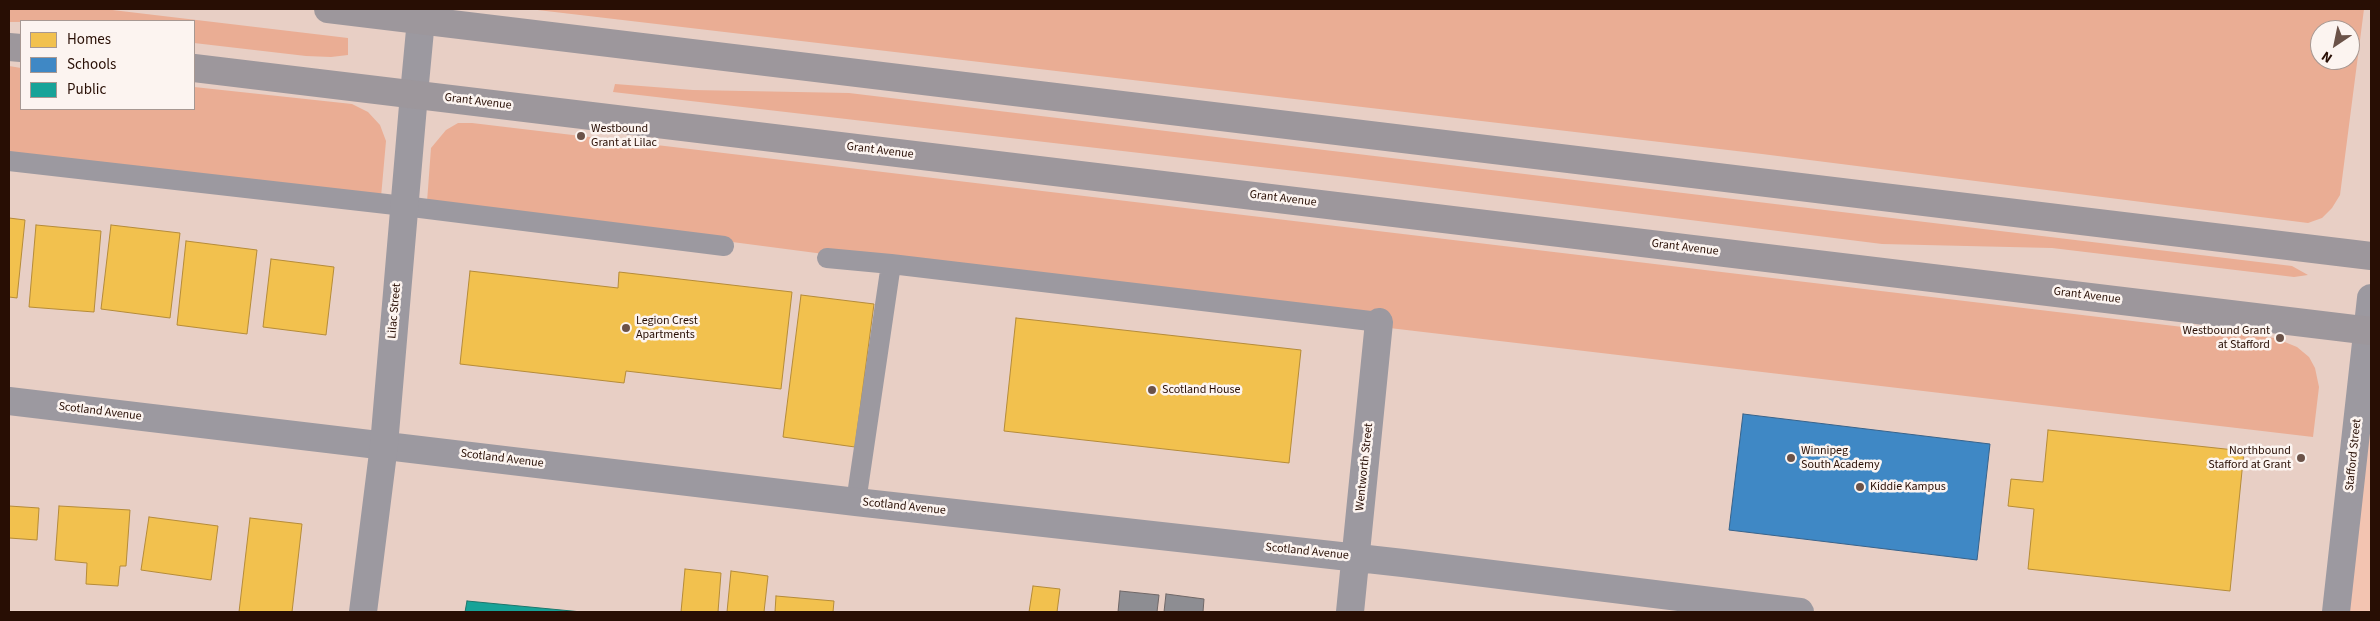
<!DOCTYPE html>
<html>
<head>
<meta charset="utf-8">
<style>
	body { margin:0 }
	#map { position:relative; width:2380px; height:621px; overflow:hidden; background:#e8cfc5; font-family:"Source Sans 3",sans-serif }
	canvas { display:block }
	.frame { position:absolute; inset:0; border:10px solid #280e04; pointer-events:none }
	.legend { position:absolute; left:20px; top:20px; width:175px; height:90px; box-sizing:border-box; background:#fcf4f0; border:1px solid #a79892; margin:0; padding:6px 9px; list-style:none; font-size:15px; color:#280e04 }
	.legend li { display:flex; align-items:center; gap:10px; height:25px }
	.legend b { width:25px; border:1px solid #a79892 }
	.north { position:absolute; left:2310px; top:20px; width:50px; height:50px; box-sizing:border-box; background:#fcf4f0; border:1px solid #a79892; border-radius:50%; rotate:214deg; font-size:14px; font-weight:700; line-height:20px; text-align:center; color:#280e04 }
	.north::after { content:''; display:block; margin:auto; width:18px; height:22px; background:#6b5248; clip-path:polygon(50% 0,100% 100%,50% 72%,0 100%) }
</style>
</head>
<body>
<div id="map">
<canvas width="2380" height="621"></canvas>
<div class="frame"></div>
<ul class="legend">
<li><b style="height:14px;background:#f2c14e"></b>Homes</li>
<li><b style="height:14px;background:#3f88c5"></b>Schools</li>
<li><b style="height:14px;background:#17a398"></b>Public</li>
</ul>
<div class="north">N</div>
</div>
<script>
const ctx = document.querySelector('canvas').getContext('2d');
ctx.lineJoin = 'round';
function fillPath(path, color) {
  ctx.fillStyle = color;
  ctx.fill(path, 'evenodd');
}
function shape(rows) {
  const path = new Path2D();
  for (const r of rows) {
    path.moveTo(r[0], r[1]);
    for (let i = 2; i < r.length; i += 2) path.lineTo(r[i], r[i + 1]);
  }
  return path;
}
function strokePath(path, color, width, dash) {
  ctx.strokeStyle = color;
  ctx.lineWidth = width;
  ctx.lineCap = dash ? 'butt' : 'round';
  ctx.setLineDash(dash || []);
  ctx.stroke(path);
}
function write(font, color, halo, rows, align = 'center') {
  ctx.font = font + ' "Source Sans 3",sans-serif';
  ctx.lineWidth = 5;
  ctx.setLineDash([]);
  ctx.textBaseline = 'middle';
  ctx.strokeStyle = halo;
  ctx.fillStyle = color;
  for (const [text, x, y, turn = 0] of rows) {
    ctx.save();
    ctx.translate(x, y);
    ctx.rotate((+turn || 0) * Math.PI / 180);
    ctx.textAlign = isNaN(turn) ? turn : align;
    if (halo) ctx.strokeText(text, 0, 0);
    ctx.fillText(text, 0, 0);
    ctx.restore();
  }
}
fillPath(shape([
	[2371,331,2371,612,2336,612]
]), '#f3c4b1');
fillPath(shape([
	[9,9,104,9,348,38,348,55,331,57,306,56,194,43,194,21,9,22],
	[529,9,2364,9,2340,195,2332,208,2322,218,2308,223,1762,154],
	[2320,30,2350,30,2350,60,2320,60],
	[9,66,21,68,21,109,194,109,194,87,352,104,368,112,380,125,386,141,381,197,9,154],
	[615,84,693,90,849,93,2292,266,2308,275,2294,277,2052,248,1882,244,1347,177,613,92],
	[458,123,472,123,2275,338,2297,347,2309,357,2315,368,2319,387,2313,437,1381,327,427,202,431,148,446,130]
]), '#eaad94');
const homes = shape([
	[9,218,25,220,17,298,9,297,9,218],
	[36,225,101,231,94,312,29,307,36,225],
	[111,225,180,233,170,318,101,309,111,225],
	[186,241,257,250,247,334,177,325,186,241],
	[271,259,334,267,326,335,263,327,271,259],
	[470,271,618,288,619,272,792,292,781,389,626,371,624,383,460,364,470,271],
	[801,295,874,304,855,447,783,437,801,295],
	[1016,318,1301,350,1289,463,1004,431,1016,318],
	[2048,430,2244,451,2230,591,2028,569,2034,509,2008,506,2011,479,2043,482,2048,430],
	[9,506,39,508,37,540,9,538,9,506],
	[59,506,130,510,126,566,120,566,118,586,86,584,87,563,55,560,59,506],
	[149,517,218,526,211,580,141,570,149,517],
	[250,518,302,524,292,612,239,612,250,518],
	[685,569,721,573,718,612,681,612,685,569],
	[731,571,768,576,764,612,727,612,731,571],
	[1033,586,1060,589,1057,612,1029,612,1033,586],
	[776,596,834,601,833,612,775,612,776,596]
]);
fillPath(homes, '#f2c14e');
strokePath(homes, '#b58b38', 1);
const schools = shape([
	[1743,414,1990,444,1977,560,1729,530,1743,414]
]);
fillPath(schools, '#3f88c5');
strokePath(schools, '#38638b', 1);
const public = shape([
	[467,601,582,612,465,612,467,601]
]);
fillPath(public, '#17a398');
strokePath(public, '#1c766c', 1);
const industry = shape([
	[1120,591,1159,595,1157,612,1118,612,1120,591],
	[1166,594,1204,599,1203,612,1164,612,1166,594]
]);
fillPath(industry, '#8d8d92');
strokePath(industry, '#6f6767', 1);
strokePath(shape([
	[9,161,404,206,724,246],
	[827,258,891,264,856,502],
	[891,264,1379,322]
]), '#9c99a0', 20);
strokePath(shape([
	[414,94,422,9],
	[9,401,856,502,1403,563,1800,612],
	[1350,612,1379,322]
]), '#9c99a0', 28);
strokePath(shape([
	[363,612,384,445,414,94],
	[2336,612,2371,298]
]), '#9c99a0', 28);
strokePath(shape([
	[328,9,2371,256],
	[9,47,21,48],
	[194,68,2371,331]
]), '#9d979c', 28);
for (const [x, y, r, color] of [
	[581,136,5,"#6b5248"],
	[626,328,5,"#6b5248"],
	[2280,338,5,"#6b5248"],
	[1152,390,5,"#6b5248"],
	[1791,458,5,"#6b5248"],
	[2301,458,5,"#6b5248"],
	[1860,487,5,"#6b5248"]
]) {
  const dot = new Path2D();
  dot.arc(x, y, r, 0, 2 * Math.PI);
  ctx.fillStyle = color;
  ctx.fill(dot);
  strokePath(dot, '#fcf4f0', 2);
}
write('12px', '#280e04', '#fcf4f0', [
	["Grant Avenue",478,102,7],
	["Grant Avenue",880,151,7],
	["Grant Avenue",1283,199,7],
	["Grant Avenue",1685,248,7],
	["Grant Avenue",2087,296,7],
	["Lilac Street",395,311,-85],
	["Scotland Avenue",100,412,7],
	["Stafford Street",2354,455,-84],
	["Scotland Avenue",502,459,7],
	["Wentworth Street",1365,467,-84],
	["Scotland Avenue",904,507,6],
	["Scotland Avenue",1307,552,6]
]);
write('12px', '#280e04', '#fcf4f0', [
	["Westbound",591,129],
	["Grant at Lilac",591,143],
	["Legion Crest",636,321],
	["Apartments",636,335],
	["Westbound Grant",2270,331,"right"],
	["at Stafford",2270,345,"right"],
	["Scotland House",1162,390],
	["Winnipeg",1801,451],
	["South Academy",1801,465],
	["Northbound",2291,451,"right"],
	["Stafford at Grant",2291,465,"right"],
	["Kiddie Kampus",1870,487]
], 'left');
</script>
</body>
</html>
